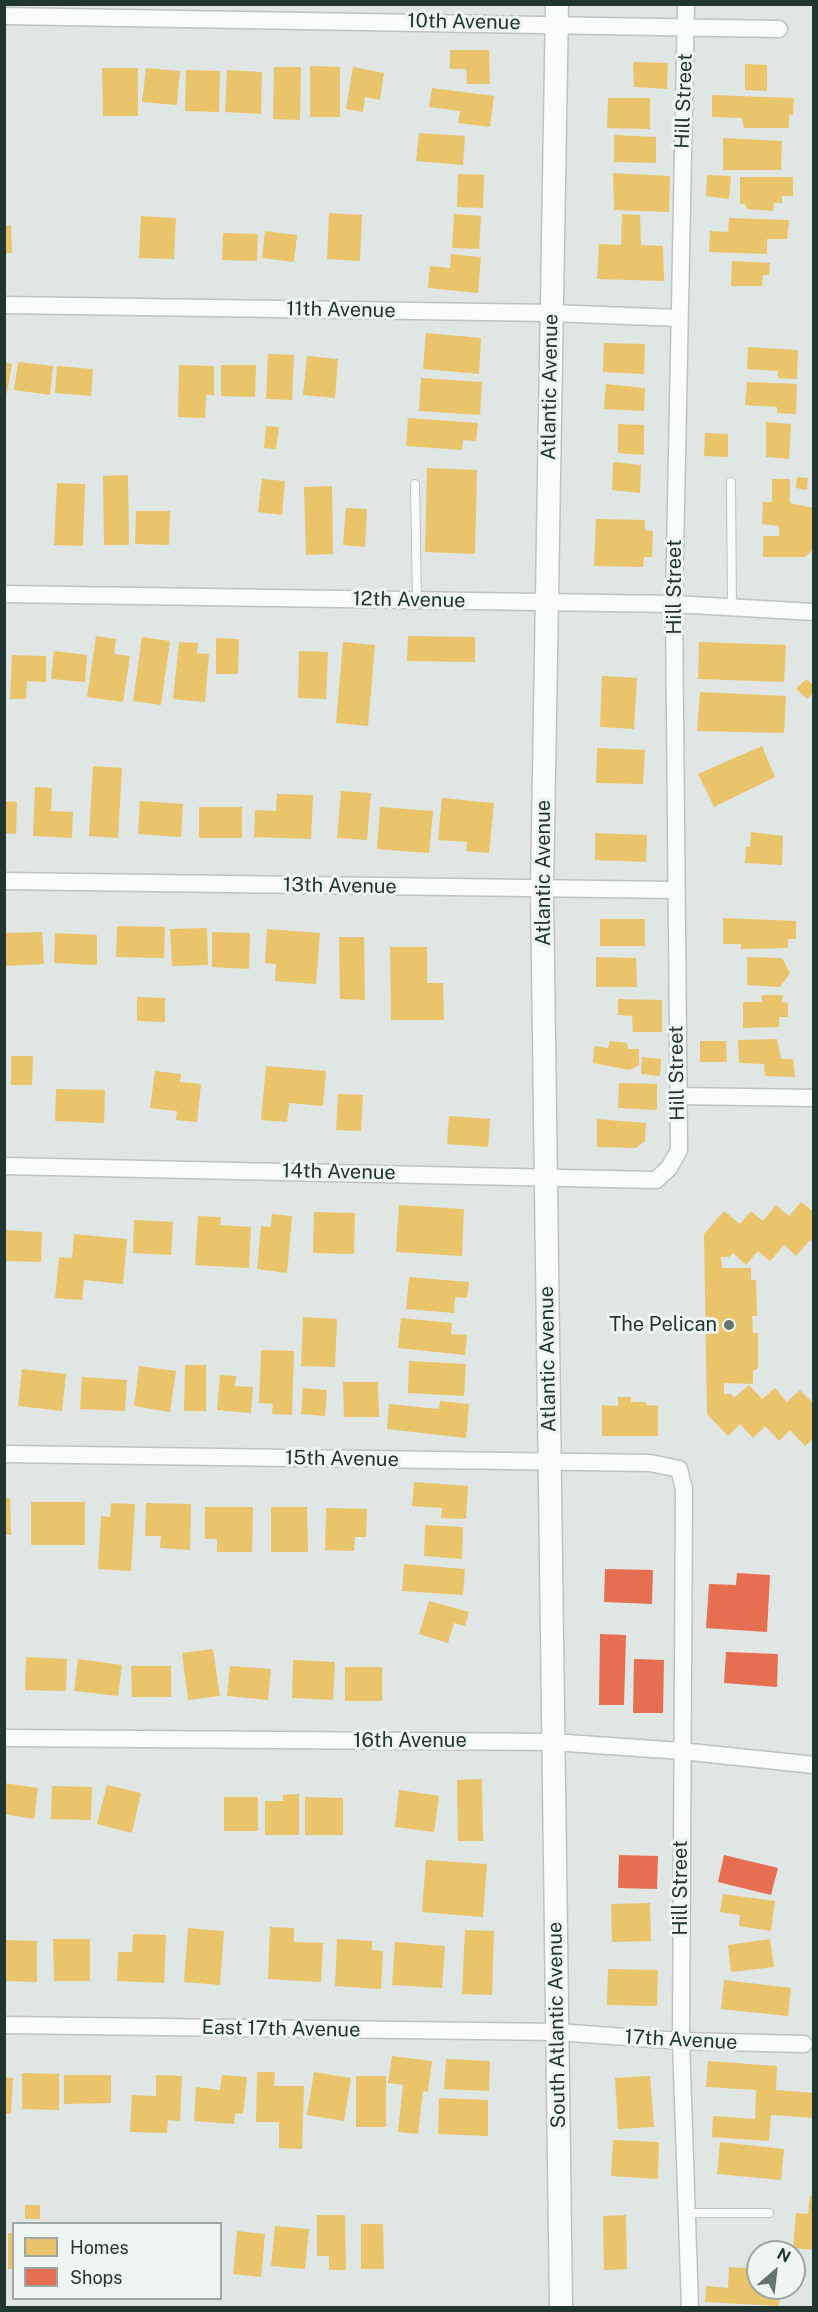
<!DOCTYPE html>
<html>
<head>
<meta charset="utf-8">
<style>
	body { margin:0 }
	#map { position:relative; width:818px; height:2312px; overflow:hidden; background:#e0e6e3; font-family:"Public Sans",sans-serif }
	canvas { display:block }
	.frame { position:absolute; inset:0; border:6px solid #213531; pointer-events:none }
	.legend { position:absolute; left:12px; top:2222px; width:210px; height:78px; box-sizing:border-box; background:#eef5f2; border:2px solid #9ca8a5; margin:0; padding:8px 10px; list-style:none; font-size:18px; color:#213531 }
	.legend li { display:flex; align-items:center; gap:12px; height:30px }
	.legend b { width:30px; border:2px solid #9ca8a5 }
	.north { position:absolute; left:746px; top:2240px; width:60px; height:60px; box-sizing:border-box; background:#eef5f2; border:2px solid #9ca8a5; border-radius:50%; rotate:28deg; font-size:16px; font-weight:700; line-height:24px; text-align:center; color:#213531 }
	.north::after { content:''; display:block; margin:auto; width:21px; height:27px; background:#64736f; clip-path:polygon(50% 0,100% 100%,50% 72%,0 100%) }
</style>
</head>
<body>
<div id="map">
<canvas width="818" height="2312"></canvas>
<div class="frame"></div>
<ul class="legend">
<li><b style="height:16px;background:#e9c46a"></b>Homes</li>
<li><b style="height:16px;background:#e76f51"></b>Shops</li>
</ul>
<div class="north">N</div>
</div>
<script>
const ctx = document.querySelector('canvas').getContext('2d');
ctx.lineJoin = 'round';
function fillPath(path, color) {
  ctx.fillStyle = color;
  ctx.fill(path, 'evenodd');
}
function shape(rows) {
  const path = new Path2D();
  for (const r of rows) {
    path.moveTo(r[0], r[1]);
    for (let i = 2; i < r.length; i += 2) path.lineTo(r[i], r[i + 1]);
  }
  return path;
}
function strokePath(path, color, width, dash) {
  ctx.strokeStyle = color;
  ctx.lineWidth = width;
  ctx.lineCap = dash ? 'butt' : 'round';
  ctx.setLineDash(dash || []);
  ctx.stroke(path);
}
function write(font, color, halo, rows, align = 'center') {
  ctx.font = font + ' "Public Sans",sans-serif';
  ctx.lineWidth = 6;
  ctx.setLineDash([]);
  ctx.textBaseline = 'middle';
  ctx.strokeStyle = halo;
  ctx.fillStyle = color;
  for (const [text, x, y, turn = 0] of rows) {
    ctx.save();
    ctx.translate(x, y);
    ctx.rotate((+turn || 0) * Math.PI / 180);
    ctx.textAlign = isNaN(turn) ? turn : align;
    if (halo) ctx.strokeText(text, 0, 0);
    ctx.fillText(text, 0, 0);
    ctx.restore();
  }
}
fillPath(shape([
	[450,50,489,50,490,84,467,84,466,69,450,69],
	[633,62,668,63,667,89,634,87],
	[745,64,767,65,767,91,745,90],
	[310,66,340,67,340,117,310,117],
	[274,67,301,67,300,120,273,119],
	[353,67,384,73,380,100,365,97,363,112,346,109],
	[102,68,138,68,138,116,103,116],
	[146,68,180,71,177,105,142,102],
	[186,70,220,71,219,112,185,111],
	[227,70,262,72,261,114,225,112],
	[432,88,494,96,490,127,458,123,460,111,429,107],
	[712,95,794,98,793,114,789,116,789,128,744,128,742,118,712,117],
	[608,98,650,98,650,129,607,128],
	[419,133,465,136,463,165,416,161],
	[614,135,656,137,656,163,614,162],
	[723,138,782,141,781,170,723,170],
	[613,173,670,176,669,212,614,210],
	[458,174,484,175,483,208,457,207],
	[707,175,731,176,729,199,706,196],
	[740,177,793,177,793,196,782,196,782,203,774,203,773,211,747,209,745,204,740,204],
	[329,213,362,215,360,261,327,259],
	[454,214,481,216,479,249,452,248],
	[622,214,640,215,641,245,663,246,664,281,597,279,599,244,621,245],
	[141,216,176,218,174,259,139,258],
	[729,218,789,220,787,239,767,239,767,254,709,252,710,231,728,232],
	[11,225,12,253,4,253,4,226],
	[265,231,297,235,294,262,262,258],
	[223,233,258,234,257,261,222,260],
	[451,254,481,257,478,293,428,288,430,266,450,268],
	[732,261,770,263,769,275,763,275,762,286,731,286],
	[426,333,481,338,479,374,423,369],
	[604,343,645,344,644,374,603,372],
	[748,347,798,350,797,379,778,378,778,371,747,369],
	[268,354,294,355,292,400,266,399],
	[307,356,338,359,335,398,303,395],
	[4,362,12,364,7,393,4,393],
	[18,362,53,366,50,395,14,390],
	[179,365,214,366,214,395,206,395,205,418,178,417],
	[221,365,256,365,255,397,221,396],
	[57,366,93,369,91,396,55,393],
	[421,378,482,382,480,415,419,411],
	[747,382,797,384,796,414,777,413,777,407,745,405],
	[606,384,645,388,644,411,604,409],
	[408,418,478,423,476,441,463,440,462,450,406,446],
	[766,422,791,424,789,459,766,457],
	[618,424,644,425,644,455,618,453],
	[266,426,279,427,276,449,264,448],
	[705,433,728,434,728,457,704,456],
	[613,462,641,465,640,493,612,490],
	[427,468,477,470,475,554,425,552],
	[128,475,129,545,104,545,103,476],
	[797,477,808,478,807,490,796,488],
	[262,479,285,481,282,515,258,512],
	[772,479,790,479,790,503,814,508,814,548,805,557,763,557,763,536,779,536,779,526,762,524,763,502,772,502],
	[57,483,85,484,83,546,54,545],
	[332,486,333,554,306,555,304,487],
	[346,508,367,509,365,547,343,545],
	[136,511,170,511,169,545,135,544],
	[596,519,645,520,645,530,653,531,652,557,644,557,643,567,594,566],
	[96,636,116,639,114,654,130,656,123,702,87,697],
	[408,636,475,637,475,662,407,661],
	[142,637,170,641,161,705,133,701],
	[216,638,239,639,238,674,216,674],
	[179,642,198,643,197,653,209,654,205,702,173,699],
	[343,642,375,645,368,726,336,723],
	[699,642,786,645,784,682,698,679],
	[54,651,87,655,85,682,51,679],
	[299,651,328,652,326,699,298,698],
	[12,655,46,656,46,682,27,681,26,699,10,699],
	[602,676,637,678,634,729,600,727],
	[806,679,814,686,814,692,807,699,796,689],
	[700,692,786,696,784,733,697,731],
	[762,746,775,777,714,807,698,774],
	[597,748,645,750,643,784,596,783],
	[93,766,122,768,118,838,89,836],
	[35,787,52,788,51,811,73,812,72,838,33,836],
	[341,791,371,793,367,840,337,838],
	[277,794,313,795,311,839,254,837,255,810,276,811],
	[442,798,494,803,489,853,466,851,467,842,438,840],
	[4,801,17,802,16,834,4,833],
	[140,801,183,804,181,837,138,834],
	[199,807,242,807,242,838,199,838],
	[380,807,433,811,429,853,377,849],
	[751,832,783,836,782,865,745,863,746,847,750,847],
	[595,833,647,835,646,862,595,860],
	[723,918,796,921,796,939,788,939,788,948,741,949,741,944,723,944],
	[600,919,645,919,645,946,600,946],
	[117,926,165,927,164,958,116,957],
	[207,928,208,965,172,966,170,929],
	[267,929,320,933,316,984,275,981,276,964,265,963],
	[42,932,44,964,5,966,4,933],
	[212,932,250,933,249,969,212,967],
	[55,933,97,935,97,965,54,963],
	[339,937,364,937,365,1000,340,999],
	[390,947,427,947,427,983,443,983,444,1020,391,1020],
	[596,957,636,958,637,987,596,987],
	[747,957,782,958,790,973,780,987,747,985],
	[762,995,783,995,782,1002,788,1003,788,1017,779,1017,779,1027,743,1028,743,1002,762,1002],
	[137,997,165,998,165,1022,137,1021],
	[618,999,662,1000,662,1032,633,1032,632,1016,618,1015],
	[777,1039,781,1059,793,1059,795,1077,765,1076,764,1064,739,1063,738,1040],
	[610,1041,627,1043,628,1049,639,1049,639,1065,630,1070,593,1063,594,1046,608,1048],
	[700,1041,726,1041,727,1062,700,1062],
	[11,1056,33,1056,32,1085,11,1085],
	[642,1057,661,1059,660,1076,641,1074],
	[266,1066,326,1071,323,1106,289,1103,287,1122,261,1120],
	[155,1071,181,1074,180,1082,201,1084,197,1122,176,1120,177,1111,150,1108],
	[619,1083,657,1084,657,1110,618,1108],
	[56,1089,105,1090,104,1123,55,1121],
	[338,1094,363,1095,361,1131,336,1130],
	[449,1116,490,1119,488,1147,447,1144],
	[597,1119,646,1123,645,1141,636,1148,597,1147],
	[801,1202,814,1212,814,1243,810,1240,796,1256,784,1245,770,1261,758,1251,746,1265,733,1253,729,1257,721,1257,722,1268,751,1268,751,1280,756,1280,757,1316,752,1316,753,1333,758,1333,758,1368,753,1371,753,1384,724,1383,724,1394,731,1394,734,1398,749,1385,762,1399,775,1388,787,1402,800,1390,814,1404,814,1438,805,1446,790,1430,779,1441,765,1426,753,1438,740,1424,728,1436,707,1414,704,1234,724,1211,740,1224,751,1211,763,1221,776,1205,789,1216],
	[399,1205,464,1209,462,1256,396,1252],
	[314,1212,355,1213,354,1254,313,1253],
	[272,1214,292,1216,287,1273,257,1269,261,1226,271,1227],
	[198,1216,221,1217,220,1225,251,1227,249,1268,195,1265],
	[134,1220,173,1222,171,1255,133,1253],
	[4,1230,42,1232,41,1262,4,1261],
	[74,1234,127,1239,123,1284,84,1280,82,1300,55,1298,59,1257,72,1258],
	[409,1277,469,1282,467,1298,455,1297,454,1313,406,1309],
	[303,1317,337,1319,335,1367,301,1366],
	[401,1318,452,1323,451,1334,467,1335,465,1355,398,1348],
	[261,1350,294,1351,292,1415,272,1414,273,1404,259,1403],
	[409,1361,466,1364,464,1396,408,1393],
	[185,1365,206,1365,206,1411,184,1411],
	[139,1366,176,1371,170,1412,134,1406],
	[22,1369,66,1374,62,1411,18,1406],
	[220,1375,236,1376,235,1386,253,1387,251,1413,217,1410],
	[82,1377,127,1380,125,1411,80,1409],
	[343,1382,378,1382,379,1417,344,1417],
	[303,1388,327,1390,325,1416,301,1414],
	[618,1397,631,1397,631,1402,646,1402,646,1405,658,1406,658,1436,602,1436,602,1405,618,1406],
	[440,1401,469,1404,466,1438,387,1429,389,1404,439,1409],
	[414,1482,468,1486,466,1519,441,1518,442,1508,412,1506],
	[4,1498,10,1498,11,1535,4,1535],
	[31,1502,85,1502,85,1545,31,1545],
	[111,1503,135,1504,131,1571,98,1569,101,1516,110,1517],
	[146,1503,191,1504,190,1550,160,1548,161,1536,145,1536],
	[205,1507,253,1507,252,1552,217,1552,217,1539,205,1539],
	[271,1507,307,1507,308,1552,271,1552],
	[326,1508,367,1509,366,1537,355,1537,354,1551,325,1550],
	[425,1525,463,1527,462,1559,424,1556],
	[404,1564,465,1569,463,1595,402,1591],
	[429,1601,469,1612,465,1626,454,1623,448,1643,419,1634],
	[213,1649,220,1696,188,1700,182,1653],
	[26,1657,67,1659,66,1691,25,1690],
	[78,1659,122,1665,118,1696,74,1691],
	[293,1660,335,1662,333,1700,292,1698],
	[131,1666,171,1666,171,1697,132,1697],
	[230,1666,271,1669,268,1700,227,1696],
	[345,1667,382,1667,382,1701,345,1701],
	[482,1779,483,1841,458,1841,457,1780],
	[4,1783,38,1788,34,1819,4,1814],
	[107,1785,141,1793,132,1833,97,1824],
	[52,1786,92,1787,91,1820,51,1819],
	[399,1790,439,1796,434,1832,395,1827],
	[299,1794,299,1835,265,1835,265,1801,283,1801,283,1795],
	[224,1797,258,1797,258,1831,224,1831],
	[305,1797,343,1798,343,1835,305,1835],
	[426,1860,487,1864,483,1917,422,1912],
	[723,1894,775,1901,771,1931,739,1926,740,1915,720,1912],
	[650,1903,651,1941,612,1942,611,1904],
	[270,1927,294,1928,294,1942,323,1943,321,1982,268,1979],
	[188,1928,224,1931,220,1985,184,1982],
	[465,1930,494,1931,492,1995,462,1994],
	[133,1934,166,1935,164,1983,117,1981,118,1952,132,1952],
	[53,1939,90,1939,90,1981,54,1981],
	[337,1939,372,1941,372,1950,383,1951,381,1989,335,1986],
	[770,1939,774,1967,731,1972,728,1945],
	[4,1940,37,1941,37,1982,4,1981],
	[395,1942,445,1946,442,1988,392,1985],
	[608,1969,658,1970,657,2006,607,2005],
	[724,1980,791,1988,788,2016,721,2009],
	[392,2056,432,2061,428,2092,423,2091,418,2134,398,2132,403,2085,388,2083],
	[446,2059,490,2061,489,2091,444,2089],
	[708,2061,777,2066,776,2090,814,2093,814,2118,771,2115,769,2141,712,2137,713,2116,755,2119,756,2090,706,2087],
	[257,2072,275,2072,274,2086,304,2086,302,2149,279,2148,279,2122,256,2122],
	[314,2072,351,2078,344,2121,307,2115],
	[22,2073,59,2074,59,2110,22,2109],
	[64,2075,111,2075,111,2103,64,2104],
	[156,2075,182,2076,180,2121,168,2120,167,2133,130,2132,132,2095,156,2096],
	[222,2075,247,2077,243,2114,235,2113,234,2124,194,2121,196,2087,220,2090],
	[356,2076,386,2076,386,2127,356,2127],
	[650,2076,654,2127,618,2129,615,2078],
	[4,2077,13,2078,11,2114,4,2113],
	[439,2098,488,2100,488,2136,438,2134],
	[613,2140,659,2142,658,2179,611,2176],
	[720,2142,784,2149,781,2180,717,2174],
	[810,2196,814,2197,814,2250,793,2248,796,2213,808,2214],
	[25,2205,40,2205,40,2219,25,2219],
	[317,2215,345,2215,346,2270,329,2270,329,2256,317,2256],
	[626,2215,627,2269,604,2270,603,2216],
	[361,2224,383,2224,384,2269,361,2269],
	[275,2226,309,2229,305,2269,271,2266],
	[237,2231,265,2234,261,2277,233,2274],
	[8,2233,14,2233,14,2269,8,2269],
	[729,2267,758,2269,758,2288,780,2288,779,2306,705,2302,706,2286,728,2288]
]), '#e9c46a');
fillPath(shape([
	[605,1569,653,1570,652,1604,604,1602],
	[737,1573,770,1575,767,1632,706,1628,709,1584,736,1585],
	[600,1634,626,1635,624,1705,599,1705],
	[726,1652,778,1654,777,1687,724,1683],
	[634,1659,664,1660,663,1713,633,1713],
	[619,1855,658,1856,657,1889,618,1888],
	[724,1855,778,1868,771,1895,718,1882]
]), '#e76f51');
const service = shape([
	[731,482,732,607],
	[415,484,417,600],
	[687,2213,769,2213]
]);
const minor = shape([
	[4,16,779,29],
	[4,305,552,313,678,318],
	[4,594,674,604,814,612],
	[4,881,675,890],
	[678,1096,814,1098],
	[4,1166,656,1180,669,1168,679,1150,674,604,686,4],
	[4,1454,650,1463,679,1469,684,1489,681,2041,690,2308],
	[4,1738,553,1742,681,1751,814,1765],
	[4,2025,557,2032,681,2041,804,2044]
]);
const secondary = shape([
	[557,4,542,889,561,2308]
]);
strokePath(service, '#bdc3c0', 10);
strokePath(minor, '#bdc3c0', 19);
strokePath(secondary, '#bdc3c1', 25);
strokePath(service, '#fafbfb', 8);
strokePath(minor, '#fafbfb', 16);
strokePath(secondary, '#fafbfb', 22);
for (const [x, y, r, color] of [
	[729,1325,6,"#64736f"]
]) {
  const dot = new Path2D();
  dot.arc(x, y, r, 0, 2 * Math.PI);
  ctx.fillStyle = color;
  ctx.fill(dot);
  strokePath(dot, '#eef5f2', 2);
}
write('20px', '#213531', '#eef5f2', [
	["10th Avenue",464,22,1],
	["Hill Street",684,101,-88],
	["11th Avenue",341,310,1],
	["Atlantic Avenue",550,387,-89],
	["Hill Street",675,587,-90],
	["12th Avenue",409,600,1],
	["Atlantic Avenue",544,873,-90],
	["13th Avenue",340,886,1],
	["Hill Street",677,1073,-91],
	["14th Avenue",339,1172,1],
	["Atlantic Avenue",548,1359,-91],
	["15th Avenue",342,1459,1],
	["16th Avenue",410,1741],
	["Hill Street",681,1888,-90],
	["South Atlantic Avenue",557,2025,-91],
	["East 17th Avenue",281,2029,1],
	["17th Avenue",681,2040,3]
]);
write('20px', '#213531', '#eef5f2', [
	["The Pelican",717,1325]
], 'right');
</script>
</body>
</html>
